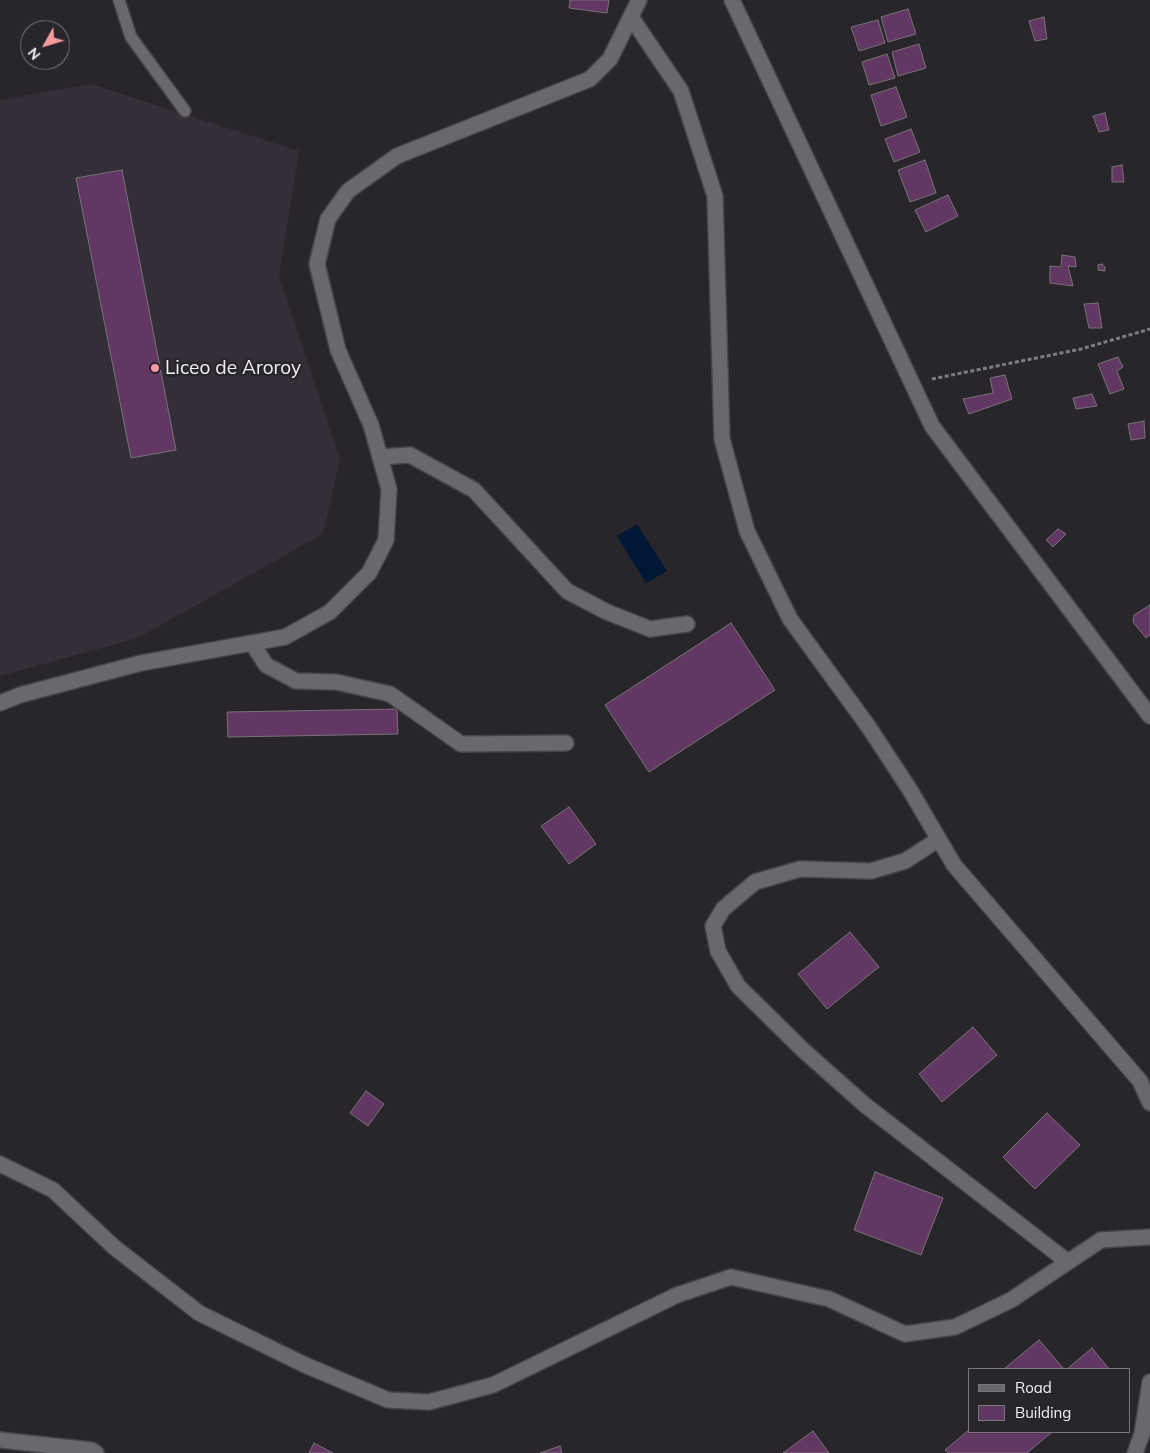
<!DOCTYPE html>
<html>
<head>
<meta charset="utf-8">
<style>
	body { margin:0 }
	#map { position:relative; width:1150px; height:1453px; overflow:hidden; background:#28262a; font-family:Mulish,sans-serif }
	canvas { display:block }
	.legend { position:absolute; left:968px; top:1368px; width:162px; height:65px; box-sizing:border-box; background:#28262a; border:1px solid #78777a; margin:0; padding:6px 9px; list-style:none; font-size:15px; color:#f1f0f2 }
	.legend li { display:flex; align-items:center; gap:10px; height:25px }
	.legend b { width:25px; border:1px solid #78777a }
	.north { position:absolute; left:20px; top:20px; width:50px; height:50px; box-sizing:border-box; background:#28262a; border:1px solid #78777a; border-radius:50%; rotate:231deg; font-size:14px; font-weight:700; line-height:20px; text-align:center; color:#f1f0f2 }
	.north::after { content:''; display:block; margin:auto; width:18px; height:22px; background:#f49aa1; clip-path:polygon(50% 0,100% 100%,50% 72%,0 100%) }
</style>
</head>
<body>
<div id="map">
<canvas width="1150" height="1453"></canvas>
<ul class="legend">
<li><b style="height:6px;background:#6a686c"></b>Road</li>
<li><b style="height:14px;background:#633764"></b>Building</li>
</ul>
<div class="north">N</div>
</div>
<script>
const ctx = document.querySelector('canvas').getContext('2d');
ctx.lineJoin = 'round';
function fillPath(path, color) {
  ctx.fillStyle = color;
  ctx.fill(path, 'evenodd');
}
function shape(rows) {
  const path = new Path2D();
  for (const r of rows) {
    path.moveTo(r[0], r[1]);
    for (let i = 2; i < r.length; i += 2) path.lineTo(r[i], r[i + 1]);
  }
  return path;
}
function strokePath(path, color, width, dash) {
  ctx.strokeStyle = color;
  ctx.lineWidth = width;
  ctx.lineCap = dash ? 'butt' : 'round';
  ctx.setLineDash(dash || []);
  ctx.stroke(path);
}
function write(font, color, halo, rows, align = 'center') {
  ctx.font = font + ' Mulish,sans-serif';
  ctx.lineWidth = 5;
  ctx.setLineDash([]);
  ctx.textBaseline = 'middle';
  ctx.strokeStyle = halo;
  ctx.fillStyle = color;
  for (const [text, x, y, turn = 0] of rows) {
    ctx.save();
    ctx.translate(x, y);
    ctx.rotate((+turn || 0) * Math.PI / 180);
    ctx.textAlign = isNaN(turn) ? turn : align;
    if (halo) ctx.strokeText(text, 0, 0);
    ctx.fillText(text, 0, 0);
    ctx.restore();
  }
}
fillPath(shape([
	[91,84,299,151,279,276,340,459,323,534,138,638,0,676,0,100]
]), '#332e37');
fillPath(shape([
	[637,524,667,571,646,583,617,536]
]), '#001738');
const building = shape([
	[570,0,609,0,607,13,569,8,570,0],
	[908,9,916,34,888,42,881,17,908,9],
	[1044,17,1047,39,1035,41,1029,21,1044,17],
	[878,20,885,43,859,51,851,27,878,20],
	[919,44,926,68,898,76,892,52,919,44],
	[887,54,895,78,869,85,862,62,887,54],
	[896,87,907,117,881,126,871,95,896,87],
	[1105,113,1109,130,1099,132,1093,116,1105,113],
	[911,129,920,152,894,162,885,139,911,129],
	[925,160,936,193,910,202,898,170,925,160],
	[1122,165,1124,182,1112,182,1112,167,1122,165],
	[122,170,176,450,131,458,76,178,122,170],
	[948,195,958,216,926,232,915,210,948,195],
	[1062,255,1075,257,1076,267,1068,266,1073,286,1050,283,1050,266,1061,267,1062,255],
	[1102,264,1105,267,1105,271,1098,270,1098,265,1102,264],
	[1098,303,1102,328,1089,328,1084,304,1098,303],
	[1118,357,1123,367,1117,371,1124,389,1110,394,1098,364,1118,357],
	[1005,375,1012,399,969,414,963,399,993,393,990,378,1005,375],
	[1092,394,1097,406,1076,409,1073,398,1092,394],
	[1144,421,1145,438,1131,440,1128,424,1144,421],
	[1058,529,1066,534,1053,547,1046,540,1058,529],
	[1150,605,1150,635,1146,638,1133,622,1134,615,1150,605],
	[731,623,775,690,649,772,605,705,731,623],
	[397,709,398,734,228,737,227,712,397,709],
	[569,807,596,844,569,864,541,826,569,807],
	[850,932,879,967,827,1009,798,974,850,932],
	[973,1027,997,1055,942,1102,919,1074,973,1027],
	[366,1091,384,1104,368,1126,350,1113,366,1091],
	[1047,1113,1080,1145,1035,1189,1003,1157,1047,1113],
	[875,1172,943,1198,921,1255,854,1230,875,1172],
	[1039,1340,1064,1369,1004,1369,1039,1340],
	[1092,1348,1109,1369,1067,1369,1092,1348],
	[969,1430,969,1432,1052,1432,1027,1453,948,1453,945,1450,969,1430],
	[813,1431,829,1453,783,1453,813,1431],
	[314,1443,333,1453,309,1453,314,1443],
	[560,1446,562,1453,540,1453,560,1446]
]);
fillPath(building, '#633764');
strokePath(building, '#767376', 1);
const lane = shape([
	[119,0,131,37,185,111]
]);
const street = shape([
	[732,0,932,426,1150,716],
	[631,17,681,91,715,196,722,439,747,531,790,619,868,726,910,790,954,865,1140,1081,1150,1103],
	[380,457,410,455,474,490,567,591,607,612,650,629,687,624],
	[252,643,266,665,296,681,336,682,390,694,461,744,566,743],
	[0,703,20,695,141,663,285,637,330,612,369,573,386,540,389,489,371,425,338,350,317,264,328,219,348,191,397,156,590,79,610,59,639,0],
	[939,839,905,861,871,871,800,869,755,882,723,909,713,926,718,951,738,986,803,1050,865,1105,1068,1262],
	[0,1164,53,1190,114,1247,199,1313,305,1365,388,1400,429,1402,493,1385,677,1295,731,1277,829,1299,905,1334,955,1327,1011,1300,1101,1240,1150,1237],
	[0,1440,91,1450,96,1453],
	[1135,1453,1142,1434,1150,1382]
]);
strokePath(lane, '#464548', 14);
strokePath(street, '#464548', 18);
strokePath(shape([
	[932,379,1081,349,1150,329]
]), '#7f7d80', 3, [4, 2.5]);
strokePath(lane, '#6a686c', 11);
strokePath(street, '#6a686c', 15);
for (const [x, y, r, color] of [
	[155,368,5,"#f49aa1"]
]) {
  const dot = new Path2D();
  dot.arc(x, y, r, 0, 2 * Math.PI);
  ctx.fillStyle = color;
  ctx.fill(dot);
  strokePath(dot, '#28262a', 2);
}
write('19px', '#f1f0f2', '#28262a', [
	["Liceo de Aroroy",165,368]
], 'left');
</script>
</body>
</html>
